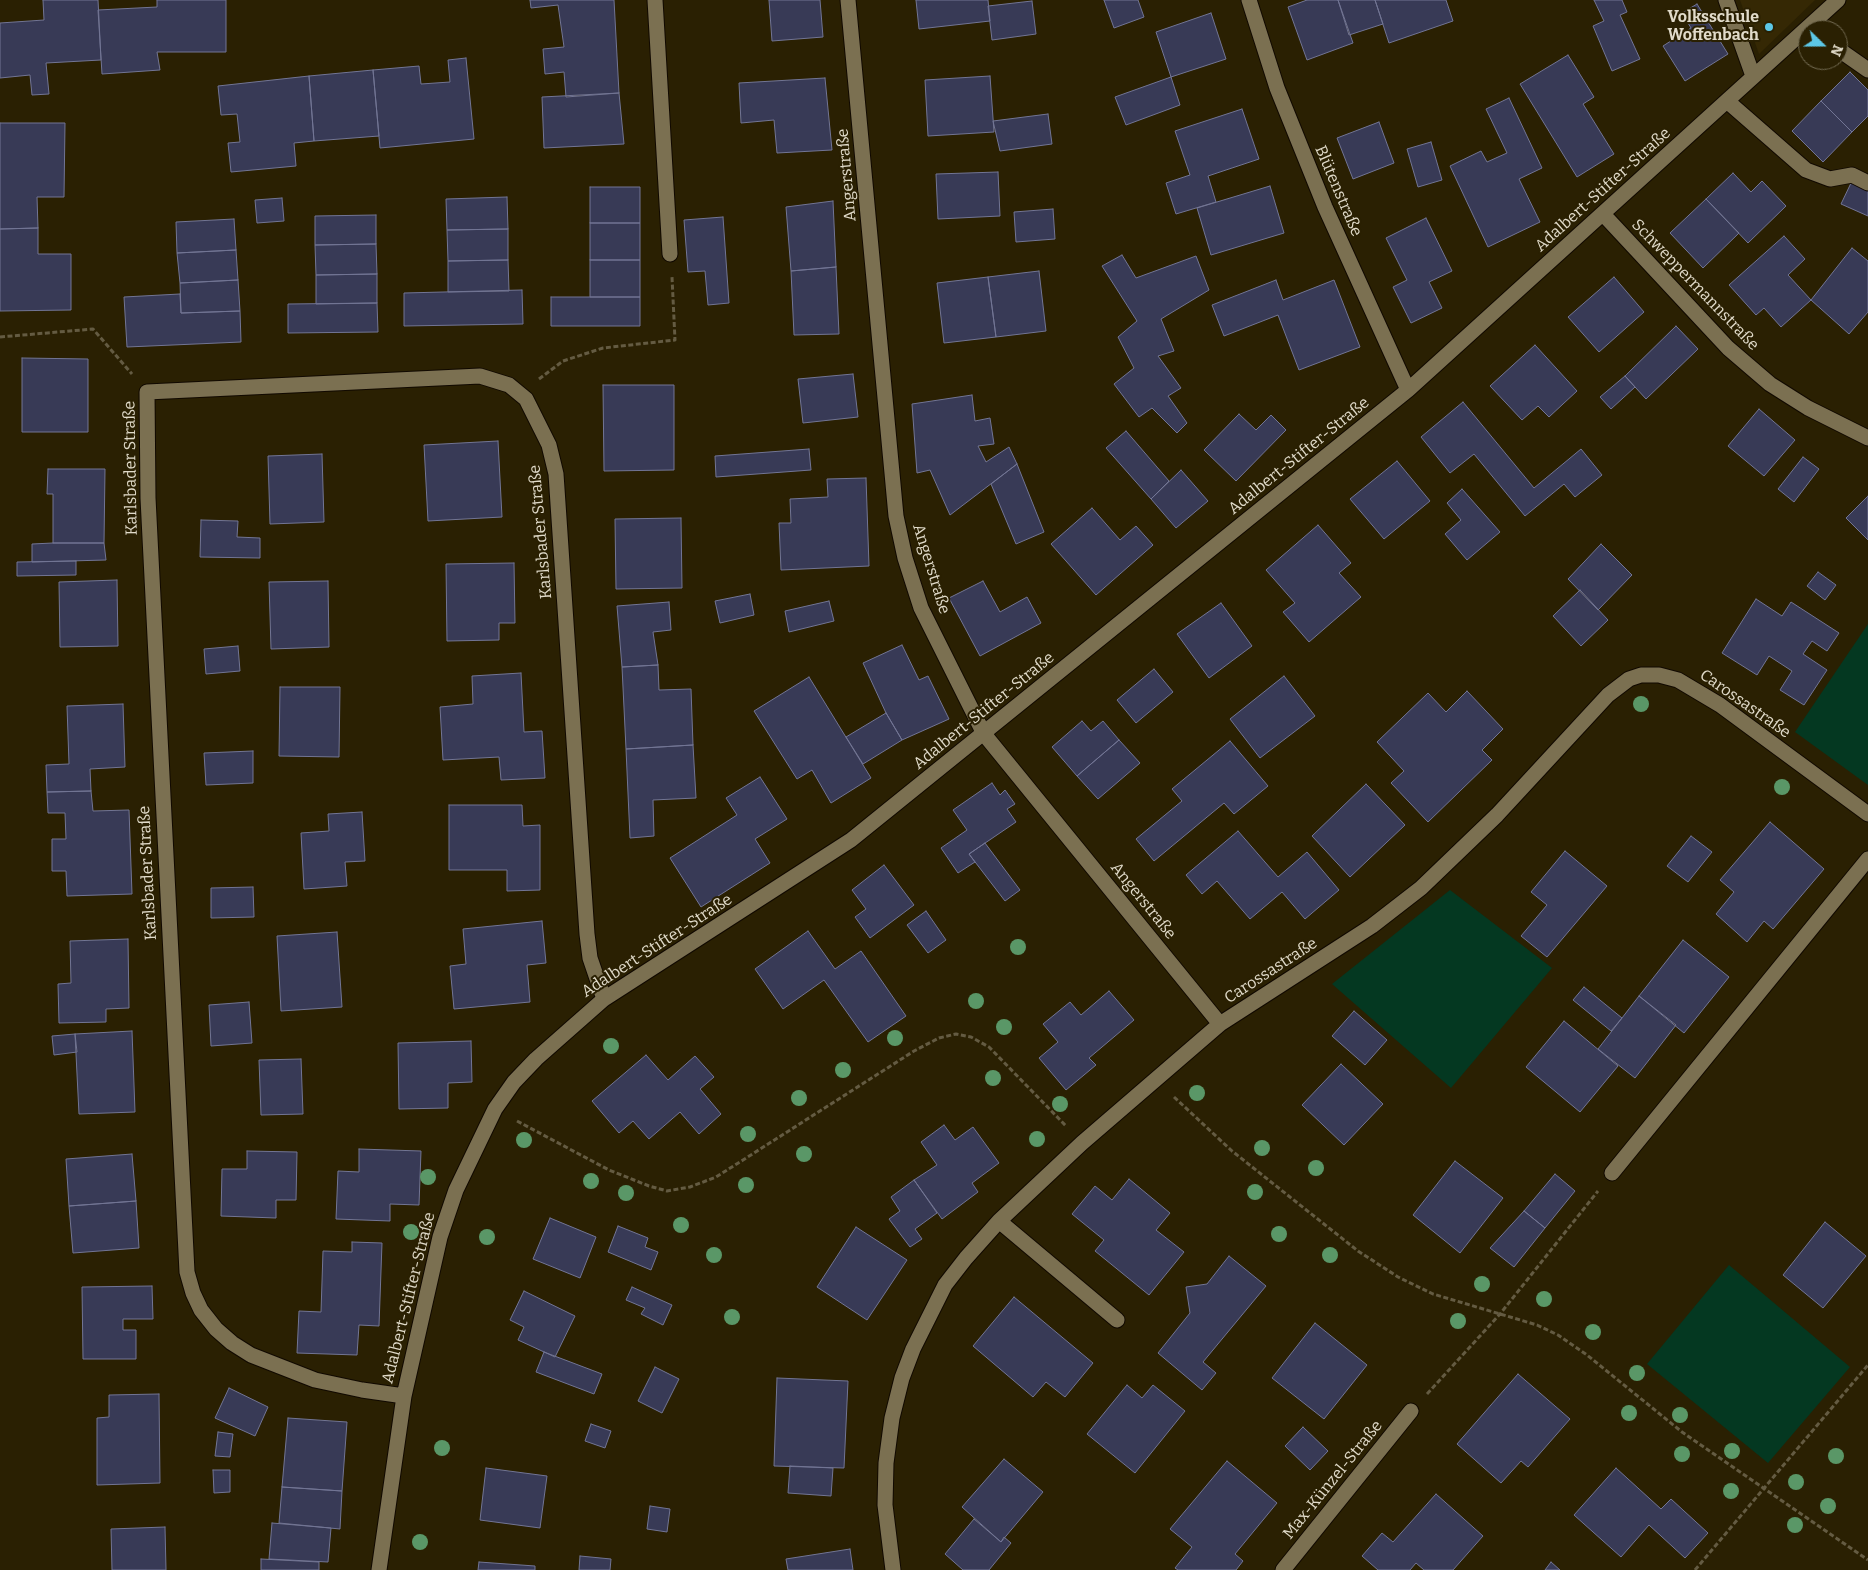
<!DOCTYPE html>
<html>
<head>
<meta charset="utf-8">
<style>
	body { margin:0 }
	#map { position:relative; width:1868px; height:1570px; overflow:hidden; background:#2a2002; font-family:Bitter,serif }
	canvas { display:block }
	.north { position:absolute; left:1798px; top:20px; width:50px; height:50px; box-sizing:border-box; background:#2a2002; border:1px solid #736b52; border-radius:50%; rotate:112deg; font-size:14px; font-weight:700; line-height:20px; text-align:center; color:#e1dbca }
	.north::after { content:''; display:block; margin:auto; width:18px; height:22px; background:#5cc7e7; clip-path:polygon(50% 0,100% 100%,50% 72%,0 100%) }
</style>
</head>
<body>
<div id="map">
<canvas width="1868" height="1570"></canvas>
<div class="north">N</div>
</div>
<script>
const ctx = document.querySelector('canvas').getContext('2d');
ctx.lineJoin = 'round';
function fillPath(path, color) {
  ctx.fillStyle = color;
  ctx.fill(path, 'evenodd');
}
function shape(rows) {
  const path = new Path2D();
  for (const r of rows) {
    path.moveTo(r[0], r[1]);
    for (let i = 2; i < r.length; i += 2) path.lineTo(r[i], r[i + 1]);
  }
  return path;
}
function strokePath(path, color, width, dash) {
  ctx.strokeStyle = color;
  ctx.lineWidth = width;
  ctx.lineCap = dash ? 'butt' : 'round';
  ctx.setLineDash(dash || []);
  ctx.stroke(path);
}
function write(font, color, halo, rows, align = 'center') {
  ctx.font = font + ' Bitter,serif';
  ctx.lineWidth = 4;
  ctx.setLineDash([]);
  ctx.textBaseline = 'middle';
  ctx.strokeStyle = halo;
  ctx.fillStyle = color;
  for (const [text, x, y, turn = 0] of rows) {
    ctx.save();
    ctx.translate(x, y);
    ctx.rotate((+turn || 0) * Math.PI / 180);
    ctx.textAlign = isNaN(turn) ? turn : align;
    if (halo) ctx.strokeText(text, 0, 0);
    ctx.fillText(text, 0, 0);
    ctx.restore();
  }
}
fillPath(shape([
	[1740,0,1815,0,1759,54]
]), '#352804');
fillPath(shape([
	[1868,624,1868,785,1795,732],
	[1450,890,1552,968,1451,1088,1332,984],
	[1729,1265,1850,1367,1768,1463,1647,1364]
]), '#043821');
const building = shape([
	[43,0,98,0,101,60,46,63,49,94,32,95,30,75,0,78,0,23,44,20,43,0],
	[157,0,226,0,226,52,157,52,160,70,102,74,98,10,157,7,157,0],
	[530,0,614,0,619,93,566,97,564,72,545,74,543,49,564,47,558,5,531,8,530,0],
	[769,0,820,0,823,37,772,41,769,0],
	[916,0,988,0,990,21,919,29,916,0],
	[1104,0,1138,0,1144,17,1114,28,1104,0],
	[1307,0,1338,0,1353,43,1307,60,1288,7,1307,0],
	[1338,0,1375,0,1383,24,1349,35,1338,0],
	[1375,0,1446,0,1453,21,1389,43,1375,0],
	[1594,0,1622,0,1627,12,1620,15,1640,59,1612,71,1593,26,1604,21,1594,0],
	[1032,1,1036,34,992,40,988,6,1032,1],
	[1697,4,1728,54,1685,81,1663,46,1691,28,1682,13,1697,4],
	[1211,13,1226,59,1171,77,1156,32,1211,13],
	[1568,55,1594,97,1583,104,1614,154,1577,177,1520,84,1568,55],
	[466,58,474,139,380,148,373,70,419,66,421,84,450,82,448,60,466,58],
	[373,70,379,136,314,141,309,76,373,70],
	[1850,72,1868,90,1868,116,1852,132,1821,101,1850,72],
	[309,76,314,141,294,143,296,166,231,172,228,143,240,142,237,114,221,115,218,86,309,76],
	[990,76,994,132,928,136,925,80,990,76],
	[1171,77,1180,105,1126,125,1115,97,1171,77],
	[825,78,832,150,777,153,774,120,741,123,739,83,825,78],
	[619,93,624,144,544,148,542,97,619,93],
	[1509,98,1542,168,1519,179,1540,222,1488,247,1450,166,1481,151,1487,162,1507,153,1486,109,1509,98],
	[1821,101,1852,132,1823,162,1792,131,1821,101],
	[1242,109,1259,159,1208,176,1216,202,1176,214,1166,183,1190,175,1175,131,1242,109],
	[1048,114,1052,144,1000,151,993,121,1048,114],
	[1379,122,1394,163,1353,179,1337,138,1379,122],
	[0,123,65,123,64,197,37,197,38,228,0,229,0,123],
	[1431,142,1442,180,1418,187,1407,149,1431,142],
	[998,172,1000,216,938,219,936,174,998,172],
	[1733,173,1751,192,1762,181,1786,206,1748,243,1706,199,1733,173],
	[1852,181,1868,188,1868,216,1841,204,1852,181],
	[1270,186,1284,233,1211,255,1197,208,1270,186],
	[590,187,640,187,640,223,590,223,590,187],
	[507,197,508,229,447,230,446,199,507,197],
	[282,198,284,221,257,223,255,200,282,198],
	[1706,199,1739,233,1703,268,1670,233,1706,199],
	[833,201,836,267,791,271,786,207,833,201],
	[1053,209,1055,239,1016,242,1014,212,1053,209],
	[376,215,376,244,315,245,315,216,376,215],
	[723,217,729,303,708,305,705,271,688,272,684,220,723,217],
	[1426,218,1452,271,1429,282,1442,308,1411,323,1393,287,1407,280,1386,238,1426,218],
	[234,219,236,250,177,253,176,222,234,219],
	[590,223,640,223,640,260,590,260,590,223],
	[38,228,38,254,71,254,71,310,0,311,0,229,38,228],
	[508,229,508,260,448,261,447,230,508,229],
	[1784,236,1805,259,1788,275,1811,300,1781,327,1764,308,1756,315,1729,285,1784,236],
	[376,244,377,274,316,275,315,245,376,244],
	[1852,248,1868,261,1868,312,1849,334,1811,300,1852,248],
	[236,250,238,280,180,283,177,253,236,250],
	[1122,255,1136,278,1196,256,1209,290,1161,319,1174,351,1158,356,1181,388,1168,396,1187,423,1177,433,1152,408,1139,417,1114,384,1134,368,1118,337,1137,321,1102,266,1122,255],
	[508,260,509,291,448,292,448,261,508,260],
	[590,260,640,260,640,297,590,297,590,260],
	[836,267,839,334,794,335,791,271,836,267],
	[1039,271,1046,331,996,337,988,277,1039,271],
	[377,274,377,303,316,304,316,275,377,274],
	[988,277,996,337,944,343,937,283,988,277],
	[1614,277,1644,312,1599,352,1568,317,1614,277],
	[238,280,240,311,181,313,180,283,238,280],
	[1276,280,1283,300,1334,280,1360,347,1299,370,1278,315,1224,336,1212,305,1276,280],
	[522,290,523,324,404,326,404,293,522,290],
	[180,294,181,313,240,311,241,342,127,347,124,297,180,294],
	[551,297,640,297,640,326,551,326,551,297],
	[377,303,378,332,288,333,288,304,377,303],
	[1676,326,1698,349,1646,399,1625,376,1676,326],
	[1535,345,1577,391,1549,417,1538,406,1522,420,1490,386,1535,345],
	[22,358,88,359,88,432,22,432,22,358],
	[853,374,858,417,803,423,798,379,853,374],
	[1625,376,1635,387,1611,409,1600,397,1625,376],
	[603,385,674,385,674,470,604,471,603,385],
	[972,395,975,421,990,418,994,444,978,446,986,462,1009,447,1017,464,950,515,930,470,917,473,912,404,972,395],
	[1463,402,1534,488,1581,449,1602,475,1575,497,1564,484,1525,516,1474,454,1450,473,1421,437,1463,402],
	[1759,409,1795,440,1764,476,1728,446,1759,409],
	[1239,414,1256,430,1271,415,1286,430,1236,481,1204,450,1239,414],
	[1126,431,1169,481,1151,499,1106,448,1126,431],
	[498,441,502,517,428,521,424,445,498,441],
	[809,449,811,470,716,477,715,456,809,449],
	[322,454,324,522,270,524,268,456,322,454],
	[1803,457,1819,469,1794,502,1778,489,1803,457],
	[1397,461,1430,501,1384,539,1350,499,1397,461],
	[1017,464,1044,532,1016,544,991,484,1017,464],
	[48,469,105,469,104,543,53,543,53,494,47,494,48,469],
	[1181,470,1208,501,1176,528,1151,499,1181,470],
	[866,478,869,566,781,570,779,523,791,523,790,499,828,497,827,479,866,478],
	[1462,489,1500,532,1467,560,1445,534,1461,520,1447,503,1462,489],
	[1868,496,1868,540,1846,518,1868,496],
	[1092,508,1120,540,1136,526,1153,545,1096,595,1051,544,1092,508],
	[681,518,682,588,616,589,615,519,681,518],
	[201,520,238,521,237,537,260,538,260,558,200,557,201,520],
	[1318,525,1351,563,1339,573,1361,597,1309,642,1283,612,1295,603,1266,570,1318,525],
	[53,543,104,543,106,560,32,562,32,544,53,543],
	[1601,544,1632,575,1598,610,1568,579,1601,544],
	[76,561,76,575,17,576,17,562,76,561],
	[514,563,515,623,499,623,499,640,447,641,446,564,514,563],
	[1818,572,1836,585,1825,600,1807,586,1818,572],
	[117,580,118,646,60,647,59,582,117,580],
	[328,581,329,647,271,649,269,582,328,581],
	[983,581,1000,612,1027,597,1041,623,980,656,949,598,983,581],
	[1580,590,1608,620,1581,646,1553,616,1580,590],
	[750,594,754,615,720,623,715,601,750,594],
	[1756,599,1782,616,1791,602,1839,633,1827,651,1812,641,1803,654,1827,670,1804,705,1780,690,1792,671,1769,656,1757,675,1722,653,1756,599],
	[829,601,834,621,789,632,785,611,829,601],
	[669,602,671,630,653,632,658,665,622,667,617,606,669,602],
	[1221,603,1252,646,1209,678,1177,634,1221,603],
	[902,645,919,680,928,676,949,719,902,740,886,713,863,663,902,645],
	[238,646,240,671,206,674,204,649,238,646],
	[658,665,659,690,691,689,693,745,626,749,622,667,658,665],
	[1154,669,1173,692,1136,723,1117,700,1154,669],
	[521,673,524,732,542,731,545,778,501,780,499,757,443,760,440,707,473,704,472,676,521,673],
	[1284,676,1315,716,1260,758,1230,719,1284,676],
	[809,677,871,778,831,803,812,770,797,779,754,711,809,677],
	[280,687,340,687,339,757,279,756,280,687],
	[1467,691,1503,729,1482,750,1492,760,1428,822,1391,783,1404,771,1377,742,1428,693,1446,712,1467,691],
	[123,704,125,767,90,769,91,791,47,792,46,765,69,764,67,706,123,704],
	[886,713,902,740,863,764,846,737,886,713],
	[1082,721,1091,731,1103,721,1119,740,1077,776,1052,747,1082,721],
	[1119,740,1140,763,1098,799,1077,776,1119,740],
	[1230,741,1268,786,1234,814,1224,803,1154,861,1136,839,1182,801,1172,789,1230,741],
	[693,745,696,798,653,800,654,836,630,838,626,749,693,745],
	[253,751,253,783,206,785,204,753,253,751],
	[760,777,787,819,755,839,770,863,701,907,670,858,737,815,726,798,760,777],
	[992,783,1000,795,1005,790,1015,804,1007,809,1016,822,969,854,975,862,958,873,941,848,967,830,953,810,992,783],
	[1366,784,1405,825,1350,877,1312,836,1366,784],
	[91,791,93,811,129,810,132,894,67,896,66,871,52,871,52,839,66,839,65,813,48,813,47,792,91,791],
	[449,805,522,805,523,826,540,825,540,890,507,891,507,870,449,870,449,805],
	[362,812,365,861,345,862,347,886,304,889,301,833,329,831,328,814,362,812],
	[1770,822,1824,869,1773,929,1764,921,1747,942,1716,914,1734,892,1720,880,1770,822],
	[1238,831,1278,877,1307,852,1339,890,1305,919,1282,892,1250,919,1217,881,1202,894,1186,875,1238,831],
	[1691,836,1712,852,1688,882,1667,866,1691,836],
	[985,843,1020,890,1005,901,969,854,985,843],
	[1565,851,1607,886,1547,957,1521,936,1547,905,1531,892,1565,851],
	[884,865,914,905,870,938,855,917,866,909,852,890,884,865],
	[253,887,254,917,211,918,211,888,253,887],
	[926,911,946,940,928,953,907,925,926,911],
	[542,921,546,963,527,965,530,1002,454,1009,450,966,466,964,463,929,542,921],
	[808,931,835,969,861,951,906,1016,868,1042,824,980,783,1009,755,969,808,931],
	[337,932,342,1007,281,1011,277,936,337,932],
	[128,939,129,1008,106,1009,106,1022,59,1023,58,984,71,983,70,941,128,939],
	[1683,940,1729,977,1684,1033,1639,996,1683,940],
	[1584,987,1622,1018,1611,1031,1573,1000,1584,987],
	[1109,991,1134,1020,1089,1058,1096,1065,1066,1090,1039,1058,1058,1042,1043,1024,1070,1002,1081,1015,1109,991],
	[1639,996,1676,1025,1635,1078,1598,1049,1639,996],
	[249,1002,252,1043,211,1046,209,1005,249,1002],
	[1354,1011,1387,1040,1365,1065,1332,1036,1354,1011],
	[1564,1021,1618,1066,1580,1112,1526,1067,1564,1021],
	[132,1031,135,1112,79,1114,75,1034,132,1031],
	[75,1034,77,1052,54,1055,52,1036,75,1034],
	[471,1041,472,1082,448,1083,448,1108,399,1109,398,1043,471,1041],
	[646,1055,668,1080,695,1056,714,1077,700,1089,721,1114,699,1134,680,1112,649,1139,633,1121,619,1133,592,1101,646,1055],
	[301,1059,303,1114,261,1115,259,1060,301,1059],
	[1341,1064,1383,1104,1344,1145,1302,1105,1341,1064],
	[944,1125,955,1140,973,1127,999,1163,972,1183,978,1192,942,1219,914,1180,937,1165,921,1142,944,1125],
	[359,1149,421,1151,419,1205,390,1204,390,1221,336,1219,338,1171,359,1172,359,1149],
	[247,1151,297,1152,296,1200,276,1200,276,1218,221,1216,222,1169,247,1169,247,1151],
	[132,1154,136,1201,69,1206,66,1159,132,1154],
	[1455,1161,1503,1198,1460,1253,1413,1215,1455,1161],
	[1555,1174,1575,1191,1545,1228,1524,1211,1555,1174],
	[1129,1179,1170,1213,1156,1230,1184,1252,1149,1295,1095,1251,1104,1240,1072,1214,1095,1186,1112,1200,1129,1179],
	[914,1180,937,1213,915,1229,922,1239,910,1247,889,1219,900,1211,891,1197,914,1180],
	[136,1201,139,1248,73,1253,69,1206,136,1201],
	[1524,1211,1545,1228,1514,1267,1490,1248,1524,1211],
	[550,1218,596,1237,580,1278,533,1259,550,1218],
	[1825,1222,1866,1256,1823,1308,1783,1275,1825,1222],
	[618,1226,648,1238,645,1247,658,1252,651,1270,608,1252,618,1226],
	[856,1227,907,1260,867,1320,817,1287,856,1227],
	[352,1242,382,1243,379,1326,359,1325,357,1355,297,1353,299,1311,321,1312,323,1251,352,1252,352,1242],
	[1229,1256,1266,1286,1203,1362,1216,1373,1202,1390,1158,1353,1190,1313,1186,1287,1207,1284,1229,1256],
	[152,1286,153,1319,123,1319,123,1330,136,1330,136,1359,83,1359,82,1287,152,1286],
	[632,1287,672,1305,663,1325,641,1314,645,1308,626,1300,632,1287],
	[524,1291,575,1316,555,1357,518,1340,524,1327,510,1320,524,1291],
	[1014,1297,1093,1363,1065,1397,1046,1382,1033,1397,973,1346,1014,1297],
	[1315,1323,1367,1365,1324,1419,1272,1378,1315,1323],
	[544,1352,602,1374,594,1394,536,1372,544,1352],
	[655,1367,679,1379,662,1413,638,1401,655,1367],
	[1518,1374,1570,1419,1528,1467,1521,1461,1501,1483,1457,1444,1518,1374],
	[777,1378,848,1381,844,1468,774,1466,777,1378],
	[1127,1385,1142,1398,1153,1385,1185,1411,1135,1473,1087,1434,1127,1385],
	[229,1388,268,1407,255,1436,215,1418,229,1388],
	[159,1394,160,1483,97,1485,97,1418,109,1417,109,1395,159,1394],
	[288,1418,347,1422,342,1491,282,1487,288,1418],
	[591,1424,611,1431,605,1448,585,1441,591,1424],
	[1303,1427,1328,1451,1310,1470,1285,1446,1303,1427],
	[218,1432,233,1434,230,1457,215,1456,218,1432],
	[1004,1459,1043,1492,1001,1542,962,1507,1004,1459],
	[1227,1461,1277,1503,1235,1554,1243,1561,1236,1570,1178,1570,1175,1568,1192,1547,1170,1529,1227,1461],
	[790,1466,833,1468,831,1496,788,1493,790,1466],
	[486,1468,547,1476,540,1528,480,1520,486,1468],
	[1616,1468,1661,1509,1671,1499,1708,1533,1685,1558,1649,1525,1621,1557,1574,1515,1616,1468],
	[213,1470,230,1470,230,1492,214,1493,213,1470],
	[282,1487,342,1491,340,1529,279,1523,282,1487],
	[1436,1494,1483,1536,1453,1570,1424,1570,1416,1563,1410,1570,1378,1570,1362,1556,1382,1533,1393,1542,1436,1494],
	[650,1506,670,1509,667,1532,647,1529,650,1506],
	[974,1519,1001,1542,1004,1537,1011,1543,989,1570,963,1570,945,1554,974,1519],
	[272,1523,331,1528,328,1562,269,1559,272,1523],
	[165,1527,166,1570,112,1570,111,1529,165,1527],
	[850,1549,853,1570,788,1570,786,1559,850,1549],
	[580,1556,611,1559,610,1570,579,1570,580,1556],
	[261,1559,319,1562,319,1570,261,1570,261,1559],
	[479,1562,535,1566,535,1570,478,1570,479,1562],
	[1551,1562,1560,1570,1545,1570,1551,1562]
]);
fillPath(building, '#383a56');
strokePath(building, '#727594', 1);
const minor = shape([
	[655,0,670,254],
	[848,0,896,516,905,558,921,608,984,734,1220,1024],
	[1249,0,1277,88,1325,207,1408,390],
	[1726,0,1753,76],
	[1838,49,1868,70],
	[1727,101,1806,170,1830,179,1852,175,1868,183],
	[1603,214,1728,348,1770,384,1808,408,1868,438],
	[1612,1173,1868,859],
	[999,1221,1117,1320],
	[404,1396,362,1390,315,1380,251,1355,232,1343,216,1329,201,1310,193,1293,187,1272,148,498,147,392,480,376,509,385,526,399,549,445,556,474,587,934,590,958,604,999],
	[379,1570,404,1396,440,1237,456,1190,495,1109,514,1082,536,1059,604,999,851,840,1408,390,1838,0],
	[893,1570,885,1505,886,1463,892,1418,902,1378,913,1349,945,1285,966,1258,999,1221,1082,1143,1220,1024,1372,926,1421,888,1497,815,1608,695,1629,679,1641,675,1659,675,1678,680,1720,705,1868,814],
	[1283,1570,1411,1411]
]);
strokePath(minor, '#110900', 17);
strokePath(shape([
	[0,337,93,329,132,374],
	[539,379,563,361,603,348,675,340,672,277],
	[1174,1097,1232,1151,1358,1251,1398,1277,1433,1294,1537,1325,1558,1335,1587,1355,1682,1432,1868,1560],
	[517,1121,609,1170,649,1186,667,1191,690,1187,716,1177,743,1160,914,1051,939,1038,956,1034,971,1037,989,1047,1066,1126],
	[1427,1394,1500,1314,1598,1191],
	[1695,1570,1868,1365]
]), '#645b42', 3, [5, 2.5]);
strokePath(minor, '#7b7051', 15);
ctx.fillStyle = '#5a9767';
for (const [x, y] of [
	[1641,704],
	[1782,787],
	[1018,947],
	[976,1001],
	[1004,1027],
	[895,1038],
	[611,1046],
	[843,1070],
	[993,1078],
	[1197,1093],
	[799,1098],
	[1060,1104],
	[748,1134],
	[1037,1139],
	[524,1140],
	[1262,1148],
	[804,1154],
	[1316,1168],
	[428,1177],
	[591,1181],
	[746,1185],
	[1255,1192],
	[626,1193],
	[681,1225],
	[411,1232],
	[1279,1234],
	[487,1237],
	[714,1255],
	[1330,1255],
	[1482,1284],
	[1544,1299],
	[732,1317],
	[1458,1321],
	[1593,1332],
	[1637,1373],
	[1629,1413],
	[1680,1415],
	[442,1448],
	[1732,1451],
	[1682,1454],
	[1836,1456],
	[1796,1482],
	[1731,1491],
	[1828,1506],
	[1795,1525],
	[420,1542]
]) {
  ctx.beginPath();
  ctx.arc(x, y, 8, 0, 2 * Math.PI);
  ctx.fill();
}
for (const [x, y, r, color] of [
	[1769,27,5,"#5cc7e7"]
]) {
  const dot = new Path2D();
  dot.arc(x, y, r, 0, 2 * Math.PI);
  ctx.fillStyle = color;
  ctx.fill(dot);
  strokePath(dot, '#2a2002', 2);
}
write('bold 16px', '#e1dbca', '#2a2002', [
	["Volksschule",1759,18],
	["Woffenbach",1759,36]
], 'right');
write('16px', '#e1dbca', '#2a2002', [
	["Angerstraße",847,175,-95],
	["Adalbert-Stifter-Straße",1603,190,-42],
	["Blütenstraße",1338,191,67],
	["Schweppermannstraße",1695,285,46],
	["Adalbert-Stifter-Straße",1299,456,-39],
	["Karlsbader Straße",131,468,-91],
	["Karlsbader Straße",541,532,-95],
	["Angerstraße",931,569,73],
	["Carossastraße",1745,704,35],
	["Adalbert-Stifter-Straße",984,711,-39],
	["Karlsbader Straße",148,873,-93],
	["Angerstraße",1143,901,51],
	["Adalbert-Stifter-Straße",657,946,-33],
	["Carossastraße",1271,971,-33],
	["Adalbert-Stifter-Straße",409,1298,-76],
	["Max-Künzel-Straße",1333,1480,-51]
]);
</script>
</body>
</html>
